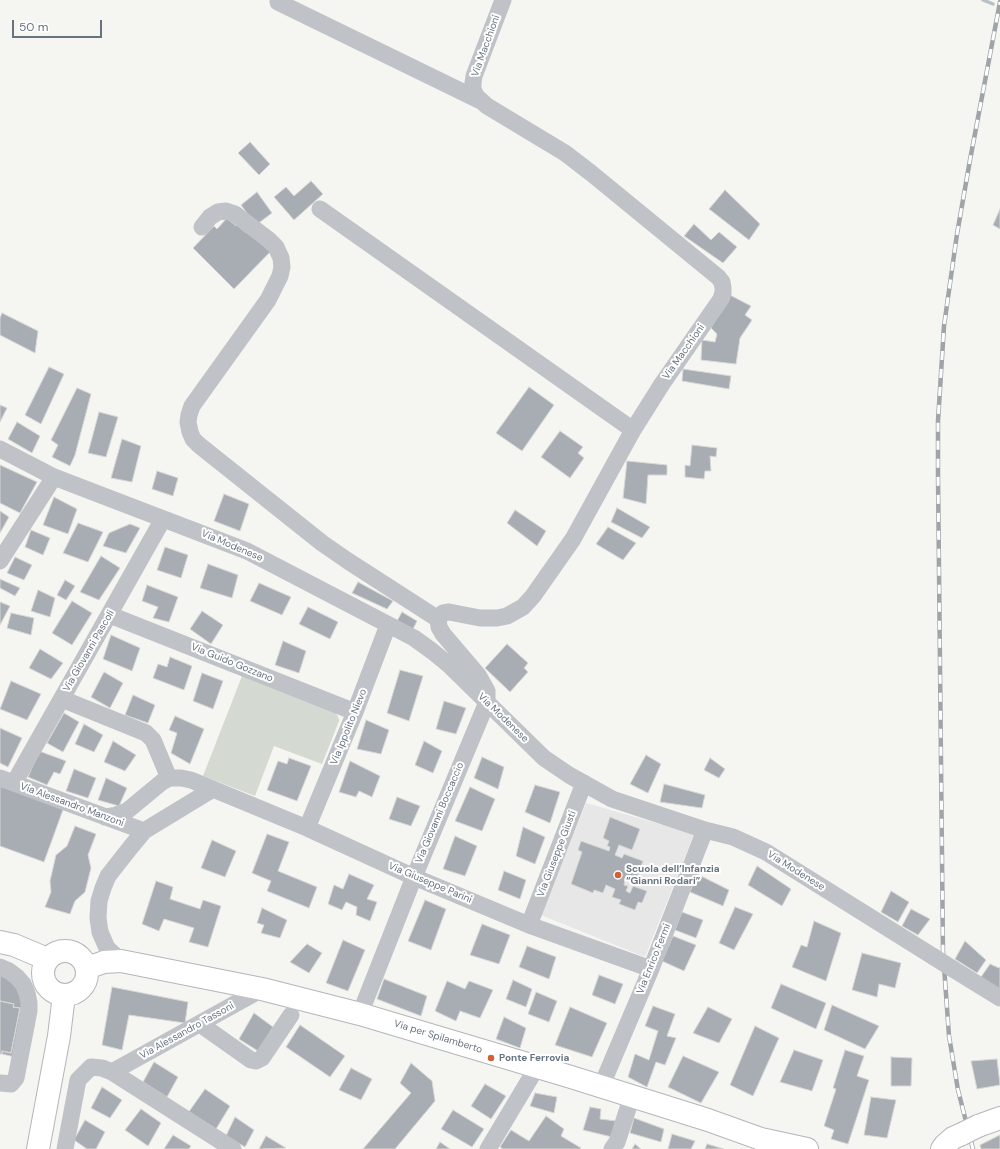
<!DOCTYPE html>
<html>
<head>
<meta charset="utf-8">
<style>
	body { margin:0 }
	#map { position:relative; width:1000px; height:1149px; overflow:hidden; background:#f5f5f2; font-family:"DM Sans",sans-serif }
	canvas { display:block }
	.scale { position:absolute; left:12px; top:20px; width:90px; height:18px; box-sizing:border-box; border:2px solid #677480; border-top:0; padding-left:5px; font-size:12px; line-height:14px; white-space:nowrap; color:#677480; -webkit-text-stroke:3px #fff; paint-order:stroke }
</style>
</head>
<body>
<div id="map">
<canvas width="1000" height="1149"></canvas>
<div class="scale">50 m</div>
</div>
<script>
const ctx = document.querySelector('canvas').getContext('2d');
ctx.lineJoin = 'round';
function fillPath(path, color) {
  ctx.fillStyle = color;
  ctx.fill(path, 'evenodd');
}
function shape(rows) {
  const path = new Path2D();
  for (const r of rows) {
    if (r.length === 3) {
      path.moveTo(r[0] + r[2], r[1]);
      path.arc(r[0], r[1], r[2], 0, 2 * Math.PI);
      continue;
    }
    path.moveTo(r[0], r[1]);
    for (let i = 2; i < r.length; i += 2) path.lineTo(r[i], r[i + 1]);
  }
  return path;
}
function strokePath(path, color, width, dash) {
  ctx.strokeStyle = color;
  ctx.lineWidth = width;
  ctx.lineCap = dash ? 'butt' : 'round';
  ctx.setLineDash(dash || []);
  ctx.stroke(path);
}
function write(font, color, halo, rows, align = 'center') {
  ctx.font = font + ' "DM Sans",sans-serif';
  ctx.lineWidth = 4;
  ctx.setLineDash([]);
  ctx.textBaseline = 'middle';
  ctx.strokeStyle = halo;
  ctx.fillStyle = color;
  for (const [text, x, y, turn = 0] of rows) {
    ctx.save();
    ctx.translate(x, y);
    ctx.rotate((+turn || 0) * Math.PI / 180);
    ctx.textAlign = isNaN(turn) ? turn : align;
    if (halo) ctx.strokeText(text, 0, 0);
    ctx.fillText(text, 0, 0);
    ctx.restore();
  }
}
fillPath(shape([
	[586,803,694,834,645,957,541,915]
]), '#e6e7e6');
fillPath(shape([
	[242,676,336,713,339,719,339,721,322,764,274,746,255,796,203,776]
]), '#d4dad2');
strokePath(shape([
	[983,0,993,4]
]), '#b8c1c6', 3.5);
const building = shape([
	[250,142,270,164,259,175,238,153,250,142],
	[311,181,323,194,294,220,274,197,286,187,294,196,311,181],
	[725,190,760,224,749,240,709,209,725,190],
	[257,192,272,213,256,225,241,205,257,192],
	[1000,209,1000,229,993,225,1000,209],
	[227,218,236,226,237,225,246,233,250,229,272,250,234,289,193,248,214,226,217,229,227,218],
	[694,224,711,240,719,232,737,247,723,263,684,236,694,224],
	[728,294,751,306,745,315,752,320,740,338,736,364,701,360,702,340,715,342,717,334,711,328,728,294],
	[2,313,38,331,35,353,0,335,0,318,2,313],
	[49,367,64,374,41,424,25,415,49,367],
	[683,369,731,376,729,389,682,381,683,369],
	[529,387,554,405,522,451,496,433,529,387],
	[77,388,91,394,75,455,70,466,52,457,58,445,51,440,77,388],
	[0,405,7,408,0,422,0,405],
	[99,412,118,417,106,457,88,453,99,412],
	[17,422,40,436,32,453,8,439,17,422],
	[560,431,583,447,578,453,584,458,570,478,541,457,560,431],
	[122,439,141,446,132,482,111,478,122,439],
	[692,445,717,448,716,457,710,456,711,471,705,471,704,479,685,477,685,465,690,466,692,445],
	[627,461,667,465,667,475,648,475,646,504,623,498,627,461],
	[0,465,37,482,20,513,0,503,0,465],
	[157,471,178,478,173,496,152,489,157,471],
	[224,494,249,504,240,531,214,521,224,494],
	[54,497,77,509,68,534,43,525,54,497],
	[617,508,650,527,642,538,611,522,617,508],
	[515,510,546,531,537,546,507,523,515,510],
	[0,511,9,517,0,533,0,511],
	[78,523,103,532,88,562,63,553,78,523],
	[130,524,140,528,126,553,103,546,109,533,130,524],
	[608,527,636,543,623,560,596,544,608,527],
	[31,530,50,538,43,555,25,547,31,530],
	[165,547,188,555,181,578,157,570,165,547],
	[101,556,120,568,99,600,80,592,101,556],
	[15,557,32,565,24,580,7,573,15,557],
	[208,564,238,575,232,598,200,588,208,564],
	[0,579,20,588,15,596,0,588,0,579],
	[65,580,75,586,66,600,57,595,65,580],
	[358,582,393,601,387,609,352,593,358,582],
	[259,583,291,597,282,615,250,601,259,583],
	[147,585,178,597,169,622,153,618,158,607,142,601,147,585],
	[38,590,55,598,50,617,31,611,38,590],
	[72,601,92,613,72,645,52,633,72,601],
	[0,602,10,606,0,625,0,602],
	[308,607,338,622,330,639,299,624,308,607],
	[202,611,223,625,211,644,190,629,202,611],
	[402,612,417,621,413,629,397,621,402,612],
	[11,613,34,618,31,635,7,628,11,613],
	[111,635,140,648,132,671,103,659,111,635],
	[283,641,306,651,299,673,275,665,283,641],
	[507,644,528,663,524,668,528,672,510,692,485,668,507,644],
	[40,649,63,663,51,679,29,668,40,649],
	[170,657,192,666,184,690,153,678,158,664,167,667,170,657],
	[400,670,423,676,409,721,387,713,400,670],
	[104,672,123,683,110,708,91,697,104,672],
	[202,673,223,681,213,709,193,701,202,673],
	[11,681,41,694,27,720,0,709,11,681],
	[133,695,155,705,148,723,125,715,133,695],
	[444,701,466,708,456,734,436,729,444,701],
	[64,713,79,722,63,752,47,743,64,713],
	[175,716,204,729,190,764,171,753,177,733,169,730,175,716],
	[366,720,389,730,381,754,357,749,366,720],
	[84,724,103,735,94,752,75,744,84,724],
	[0,728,22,738,8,767,0,763,0,728],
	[113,741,136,755,125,771,104,762,113,741],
	[424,741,442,751,433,773,415,765,424,741],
	[39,751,66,761,60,774,54,772,47,785,28,777,39,751],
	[646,755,661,764,648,793,630,784,646,755],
	[482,757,504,767,498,789,474,778,482,757],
	[289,758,311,766,297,801,267,790,278,761,287,764,289,758],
	[710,758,725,769,719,778,704,770,710,758],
	[350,761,380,776,372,797,359,791,356,797,339,792,350,761],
	[74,769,96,778,88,798,66,791,74,769],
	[106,778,127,788,119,806,98,800,106,778],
	[0,784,64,807,44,862,0,846,0,784],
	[664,784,705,795,702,808,660,802,664,784],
	[535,785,560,792,550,823,525,812,535,785],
	[470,787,495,799,482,831,455,821,470,787],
	[397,797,420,806,411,826,389,819,397,797],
	[610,817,640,829,632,850,619,845,615,855,622,858,624,854,643,861,635,883,625,879,624,885,628,886,626,891,630,893,633,886,647,891,642,903,638,902,635,910,619,904,621,900,612,897,615,889,606,885,603,893,594,890,593,893,571,884,582,852,578,850,581,841,609,851,610,847,607,846,609,841,603,838,610,817],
	[75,826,96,834,88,855,91,868,85,892,75,901,70,914,45,907,51,892,50,881,56,855,67,846,75,826],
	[523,827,545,837,535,864,516,856,523,827],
	[267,834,289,842,278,871,317,887,309,908,267,891,271,881,252,873,267,834],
	[455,836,477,846,465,876,443,869,455,836],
	[212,840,236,851,225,877,201,868,212,840],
	[757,866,791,889,782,906,748,885,757,866],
	[504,871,526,880,520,899,498,890,504,871],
	[349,874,374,885,367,899,377,902,370,921,356,915,357,907,346,902,342,910,328,904,334,885,343,889,349,874],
	[697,874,729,890,723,906,690,892,697,874],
	[156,881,173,887,170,899,200,909,203,900,221,906,208,947,189,942,194,928,164,919,159,931,142,924,156,881],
	[891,891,909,902,898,922,881,912,891,891],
	[425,900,446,909,431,950,408,941,425,900],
	[735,907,753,914,734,950,719,943,735,907],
	[262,908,287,920,280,938,261,933,264,925,257,923,262,908],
	[911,909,930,919,918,935,902,926,911,909],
	[682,912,703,920,696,938,675,930,682,912],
	[814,921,841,933,826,981,792,967,801,945,807,947,814,921],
	[482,924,510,935,499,964,470,955,482,924],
	[673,936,696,945,684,971,662,961,673,936],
	[343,940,365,950,348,991,326,983,343,940],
	[965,941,986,960,977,973,955,959,965,941],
	[307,944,322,953,309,973,290,962,307,944],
	[527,946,556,957,549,979,519,967,527,946],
	[862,953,901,963,895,988,879,984,877,997,852,990,862,953],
	[990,964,999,968,1000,967,1000,989,981,977,990,964],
	[0,969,23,994,15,1057,2,1054,2,1051,11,1053,20,1008,13,1007,14,1004,0,1001,0,969],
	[599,975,623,984,615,1004,592,995,599,975],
	[384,979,427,996,421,1016,377,999,384,979],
	[513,980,532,989,526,1007,506,999,513,980],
	[447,981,465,989,469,981,493,990,480,1018,460,1011,456,1021,435,1011,447,981],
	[781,984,826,1003,816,1029,771,1008,781,984],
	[112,987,188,1002,185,1023,129,1015,122,1050,102,1045,112,987],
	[536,992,557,1001,549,1022,528,1014,536,992],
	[0,1001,14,1004,13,1007,20,1008,11,1053,2,1051,2,1054,0,1054,0,1001],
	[832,1005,879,1026,865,1049,824,1030,832,1005],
	[653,1006,675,1014,667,1036,676,1038,665,1065,656,1062,647,1087,628,1077,635,1054,649,1060,658,1031,645,1026,653,1006],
	[570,1007,607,1023,592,1057,555,1045,570,1007],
	[708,1007,732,1019,719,1043,693,1033,708,1007],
	[254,1013,273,1027,258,1051,239,1039,254,1013],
	[504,1017,526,1028,520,1048,496,1039,504,1017],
	[300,1025,345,1056,330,1077,286,1047,300,1025],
	[755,1026,779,1038,753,1096,730,1085,755,1026],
	[794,1050,823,1060,812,1091,780,1082,794,1050],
	[845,1050,864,1056,857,1076,869,1080,848,1144,831,1139,834,1130,824,1126,836,1089,833,1088,845,1050],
	[683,1056,719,1072,701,1103,668,1087,683,1056],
	[891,1057,912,1058,911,1086,891,1086,891,1057],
	[997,1059,1000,1085,977,1089,971,1061,997,1059],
	[154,1062,178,1077,167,1097,143,1082,154,1062],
	[411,1063,432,1081,435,1101,395,1149,363,1149,411,1093,400,1083,411,1063],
	[351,1068,372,1079,361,1100,339,1090,351,1068],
	[485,1084,506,1096,491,1119,471,1106,485,1084],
	[102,1087,122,1100,110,1118,91,1108,102,1087],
	[205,1089,230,1106,216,1129,188,1113,205,1089],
	[535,1093,557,1097,554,1113,530,1106,535,1093],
	[871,1097,896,1100,887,1138,864,1135,871,1097],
	[590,1107,601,1109,600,1119,616,1121,612,1137,583,1130,590,1107],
	[141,1109,161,1123,148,1146,125,1130,141,1109],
	[453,1110,484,1129,472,1147,441,1129,453,1110],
	[546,1116,564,1129,561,1136,581,1148,580,1149,503,1149,500,1147,511,1130,529,1141,546,1116],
	[235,1117,254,1130,245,1147,226,1136,235,1117],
	[634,1118,664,1129,661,1142,630,1133,634,1118],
	[85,1120,105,1132,96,1149,87,1149,74,1140,85,1120],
	[672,1134,695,1141,691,1149,668,1149,672,1134],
	[173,1135,191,1146,189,1149,164,1149,173,1135],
	[1000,1135,1000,1149,981,1149,980,1145,1000,1135],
	[266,1136,286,1148,259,1149,266,1136],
	[440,1142,450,1149,436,1149,440,1142],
	[635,1144,641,1149,632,1149,635,1144],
	[707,1144,724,1149,705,1149,707,1144]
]);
fillPath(building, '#a7adb2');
strokePath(building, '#d7d7d5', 1);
const major = shape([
	[0,942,14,945,47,959],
	[65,973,22],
	[87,968,104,962,121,961,262,989,360,1014,571,1077,708,1120,761,1139,807,1149],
	[978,1126,1000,1118],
	[38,1149,59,1036,64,995],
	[942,1149,945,1145,953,1138,962,1134]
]);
strokePath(major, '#b3b6ba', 24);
strokePath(shape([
	[278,0,278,2,481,101],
	[320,209,633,430],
	[202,227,210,217,218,212,226,211,235,214,269,240,276,247,281,258,282,267,280,276,268,300,192,406,189,415,188,422,190,432,193,439,199,445,322,543,348,561,438,619],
	[0,449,54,477,247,551,414,638,432,651,449,665,544,758,569,775,612,799,705,830,733,837,766,852,934,957],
	[0,561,54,477],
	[110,615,355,712],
	[62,699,146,733,153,740,169,778],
	[0,778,144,831],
	[14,783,163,519],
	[105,817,116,815,127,811,162,782,169,778,181,778,191,780,307,828,414,877,529,925,651,969],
	[307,828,355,712,388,625],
	[529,925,584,783],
	[121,961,107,948,100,932,98,918,99,901,103,888,108,876,130,848,144,831,213,789],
	[0,967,9,971,17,977,23,984,27,993,29,1003,29,1011,16,1078,11,1084,0,1083],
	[953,969,1000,998],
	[360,1014,414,877,487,702,487,691,478,675,443,634,439,627,438,619,443,613,449,612,480,618,497,618,507,616,523,607,533,596,573,539,633,430,662,384,721,299,723,293,723,288,722,282,718,277,591,173,565,153,487,106,476,96,473,89,473,83,474,76,503,0],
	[200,1024,251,1060,256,1061,262,1058,291,1015],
	[112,1072,262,989],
	[601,1087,651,969,705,830],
	[65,1149,78,1080,91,1067,102,1068,112,1072,233,1149],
	[488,1149,537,1067],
	[612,1149,617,1142,632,1096]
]), '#bfc2c6', 17);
strokePath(major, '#fff', 22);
const rail = shape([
	[973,1149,958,1090,949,1036,943,952,938,475,938,421,944,326,957,234,970,160,1000,2]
]);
strokePath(rail, '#9fa4a9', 4.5);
strokePath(rail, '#fff', 3, [9]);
const majorBridge = shape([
	[962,1134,978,1126]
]);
strokePath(majorBridge, '#b3b6ba', 24, []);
strokePath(shape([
	[934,957,953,969]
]), '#bfc2c6', 17);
strokePath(majorBridge, '#fff', 22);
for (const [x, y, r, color] of [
	[618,875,4,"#d06037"],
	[491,1058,4,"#d06037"]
]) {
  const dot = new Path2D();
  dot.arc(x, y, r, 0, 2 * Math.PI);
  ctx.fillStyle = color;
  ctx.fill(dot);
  strokePath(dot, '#fff', 1.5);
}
write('10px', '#677480', '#fff', [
	["Via Macchioni",486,46,-70],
	["Via Macchioni",684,352,-55],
	["Via Modenese",232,546,23],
	["Via Giovanni Pascoli",89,651,-60],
	["Via Guido Gozzano",232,663,22],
	["Via Modenese",503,718,44],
	["Via Ippolito Nievo",349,727,-68],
	["Via Alessandro Manzoni",72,805,20],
	["Via Giovanni Boccaccio",440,813,-67],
	["Via Giuseppe Giusti",557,854,-69],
	["Via Modenese",796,871,32],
	["Via Giuseppe Parini",430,883,23],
	["Via Enrico Fermi",654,959,-68],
	["Via Alessandro Tassoni",187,1031,-29],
	["Via per Spilamberto",438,1037,17]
]);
write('bold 10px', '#677480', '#fff', [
	["Scuola dell’Infanzia",626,869],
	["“Gianni Rodari”",626,881],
	["Ponte Ferrovia",499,1058]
], 'left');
</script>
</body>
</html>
